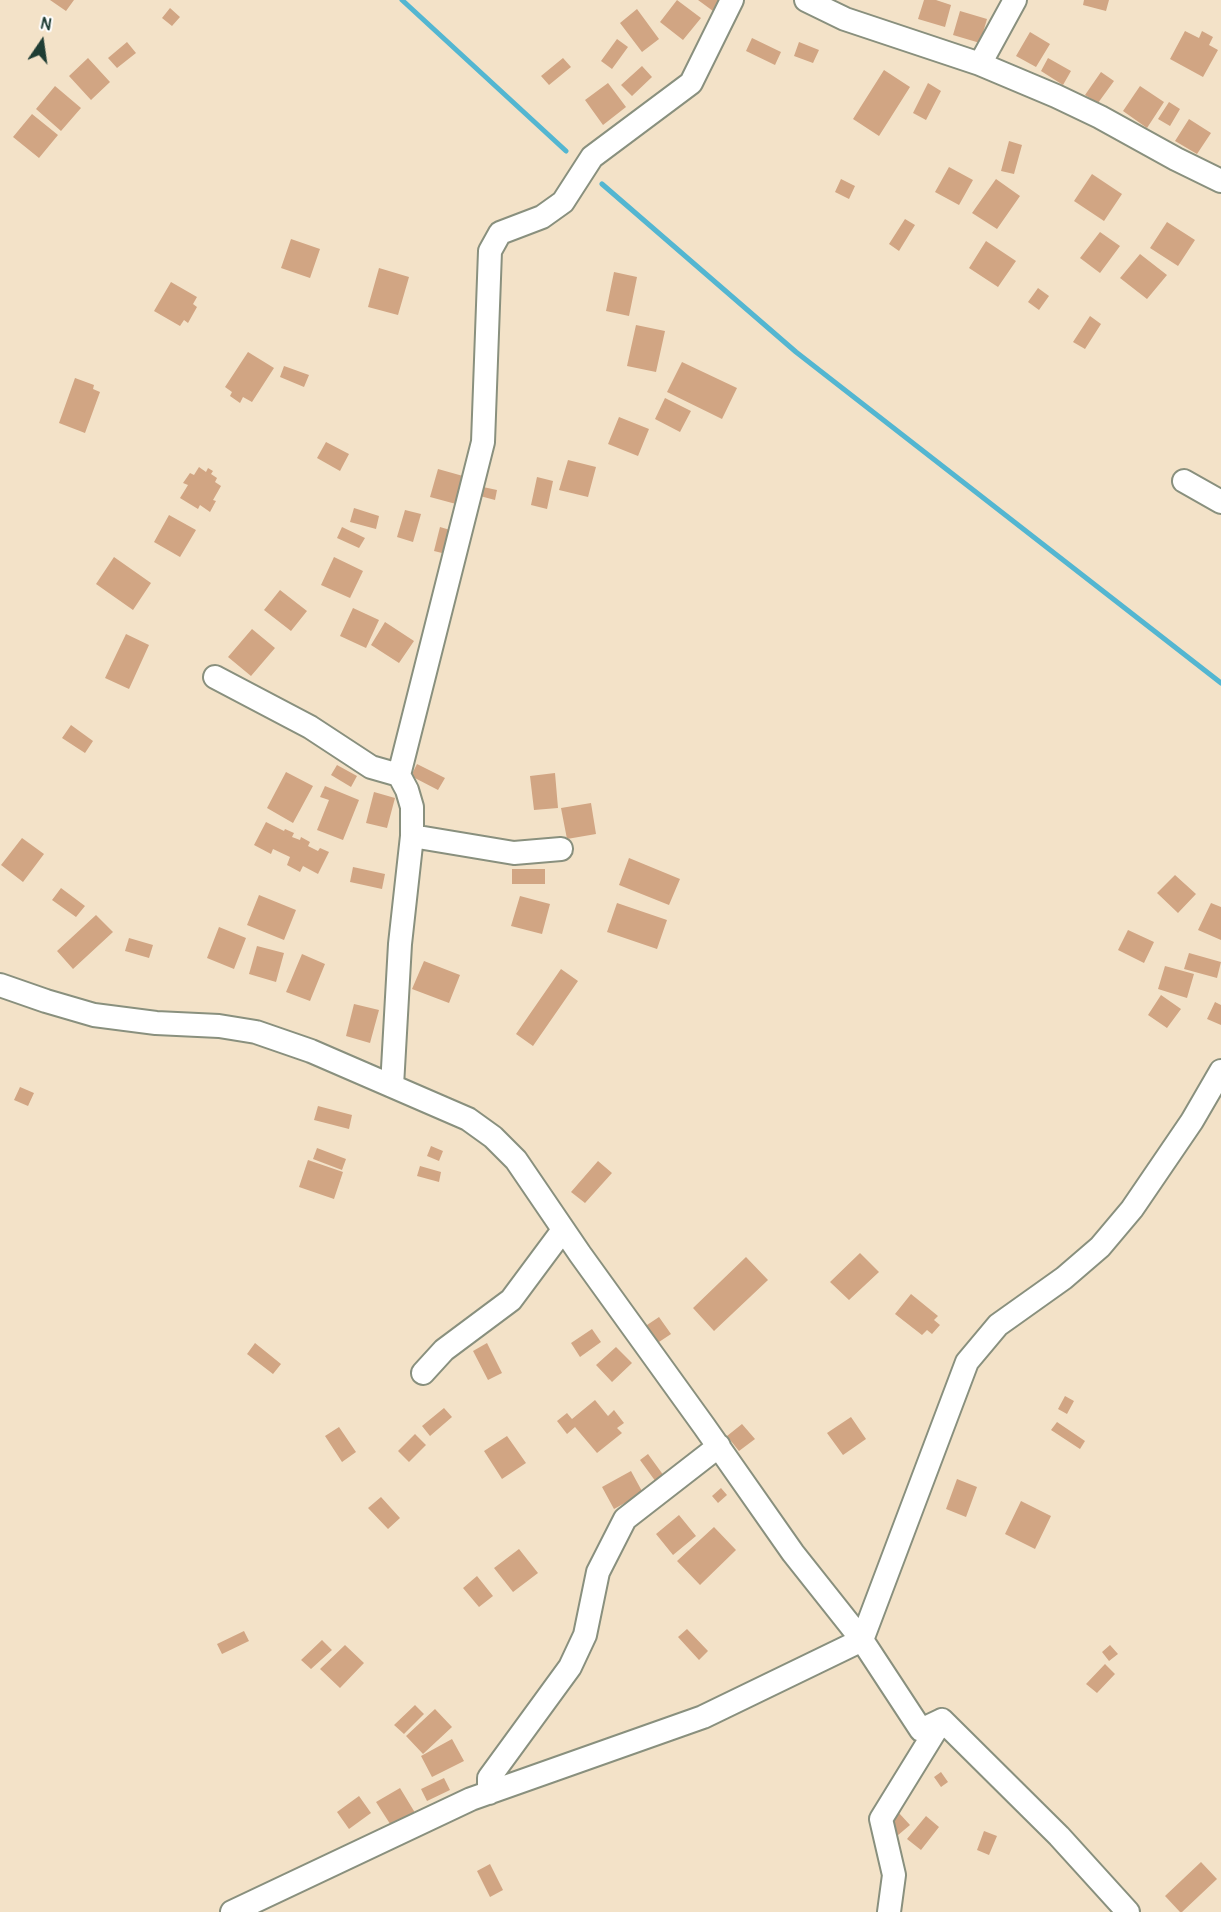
<!DOCTYPE html>
<html>
<head>
<meta charset="utf-8">
<style>
	body { margin:0 }
	#map { position:relative; width:1221px; height:1912px; overflow:hidden; background:#f3e2c8; font-family:Pangolin,sans-serif }
	canvas { display:block }
	.north { position:absolute; left:12px; top:12px; width:60px; height:60px; -webkit-text-stroke:4px #fff; paint-order:stroke; rotate:13deg; font-size:16px; font-weight:700; line-height:24px; text-align:center; color:#1f3d34 }
	.north::after { content:''; display:block; margin:auto; width:21px; height:27px; background:#1f3d34; clip-path:polygon(50% 0,100% 100%,50% 72%,0 100%) }
</style>
</head>
<body>
<div id="map">
<canvas width="1221" height="1912"></canvas>
<div class="north">N</div>
</div>
<script>
const ctx = document.querySelector('canvas').getContext('2d');
ctx.lineJoin = 'round';
function shape(rows) {
  const path = new Path2D();
  for (const r of rows) {
    path.moveTo(r[0], r[1]);
    for (let i = 2; i < r.length; i += 2) path.lineTo(r[i], r[i + 1]);
  }
  return path;
}
function strokePath(path, color, width, dash) {
  ctx.strokeStyle = color;
  ctx.lineWidth = width;
  ctx.lineCap = dash ? 'butt' : 'round';
  ctx.setLineDash(dash || []);
  ctx.stroke(path);
}
function fillPath(path, color) {
  ctx.fillStyle = color;
  ctx.fill(path, 'evenodd');
}
strokePath(shape([
	[402,0,566,151],
	[602,184,796,352,1221,683]
]), '#53b6d1', 5);
fillPath(shape([
	[50,0,74,0,66,11],
	[677,0,701,18,683,40,660,22],
	[698,0,722,0,713,11],
	[924,0,936,0,951,5,945,27,918,19],
	[1084,0,1109,0,1106,11,1083,5],
	[170,8,180,17,172,26,162,18],
	[637,9,659,39,642,52,620,23],
	[960,11,987,19,980,43,953,35],
	[1185,31,1199,38,1202,31,1213,37,1209,45,1218,50,1203,77,1170,59],
	[1030,32,1050,44,1036,67,1016,56],
	[752,38,781,52,775,65,746,51],
	[617,39,628,47,612,69,601,61],
	[127,42,136,53,117,68,108,58],
	[799,42,819,50,813,63,794,56],
	[88,58,110,82,91,100,69,76],
	[563,58,571,67,549,85,541,76],
	[1048,58,1071,71,1063,85,1041,71],
	[642,66,652,77,632,96,621,85],
	[884,70,910,87,879,136,853,119],
	[1101,72,1114,81,1098,103,1085,95],
	[608,83,626,107,603,125,585,100],
	[928,83,941,91,926,120,913,113],
	[55,86,81,108,61,131,36,109],
	[1140,86,1164,102,1147,128,1123,111],
	[1169,102,1180,109,1170,126,1158,119],
	[32,114,58,135,39,158,13,137],
	[1189,119,1211,133,1197,154,1175,141],
	[1009,141,1022,145,1014,174,1001,171],
	[949,167,973,180,959,205,935,192],
	[1092,174,1122,194,1104,221,1074,201],
	[841,179,855,186,849,199,835,192],
	[996,179,1020,196,997,229,972,213],
	[905,219,915,225,899,251,889,244],
	[1167,222,1195,240,1178,266,1150,248],
	[1100,232,1120,246,1100,273,1080,258],
	[291,239,320,249,310,278,281,268],
	[986,241,1016,261,998,287,969,268],
	[1140,254,1167,275,1147,299,1120,278],
	[379,268,409,277,398,315,368,307],
	[614,272,637,277,629,316,606,311],
	[171,282,197,297,193,304,197,307,188,323,184,320,180,326,154,311],
	[1038,288,1049,296,1039,310,1028,302],
	[1090,316,1101,324,1085,349,1073,342],
	[636,325,665,331,656,372,627,366],
	[248,352,274,368,252,402,243,397,240,403,230,396,232,392,225,387],
	[682,362,737,388,722,419,667,392],
	[284,366,309,375,304,387,280,377],
	[75,378,94,385,93,389,100,392,85,433,59,423],
	[665,398,691,411,680,432,655,419],
	[619,417,649,429,638,456,608,444],
	[326,442,349,454,340,471,317,458],
	[568,460,596,467,588,497,559,490],
	[199,467,206,472,208,468,213,471,211,474,217,478,215,482,221,486,213,500,216,501,210,512,200,505,198,509,180,498,188,485,183,483,190,473,194,475],
	[438,469,463,476,456,504,430,497],
	[537,477,553,481,547,509,531,505],
	[483,487,497,490,495,500,480,496],
	[354,508,379,516,376,529,350,522],
	[405,510,421,514,413,542,397,537],
	[169,515,196,530,180,557,154,542],
	[342,527,365,538,359,548,337,538],
	[440,527,457,532,450,555,434,551],
	[114,557,151,583,133,610,96,584],
	[334,557,363,571,350,598,321,585],
	[280,590,307,611,291,631,264,610],
	[353,608,379,620,366,648,340,636],
	[385,622,414,641,399,663,371,645],
	[252,629,275,648,251,676,228,657],
	[126,634,149,645,129,689,105,678],
	[71,725,93,741,85,753,62,738],
	[417,764,445,778,438,790,411,776],
	[337,765,357,776,351,787,331,775],
	[286,772,313,786,293,823,267,808],
	[555,773,558,808,534,810,530,776],
	[325,786,359,800,343,840,317,830,329,800,320,797],
	[374,792,395,798,387,828,366,823],
	[591,803,596,834,567,839,561,808],
	[266,822,284,831,285,829,294,833,292,837,300,840,301,837,310,842,308,846,318,851,320,848,329,852,318,874,303,866,300,872,287,865,290,857,273,849,271,854,254,845],
	[22,838,44,854,23,882,1,865],
	[629,858,680,879,669,905,619,885],
	[353,867,385,874,382,889,350,882],
	[512,869,545,869,545,884,512,884],
	[1175,875,1196,894,1178,913,1157,893],
	[61,888,85,906,76,917,52,900],
	[259,895,296,910,284,940,247,925],
	[520,896,550,904,542,934,511,926],
	[617,903,667,920,657,949,607,932],
	[1211,903,1221,907,1221,940,1198,930],
	[96,915,113,932,73,969,57,951],
	[219,927,246,938,234,969,207,958],
	[1128,930,1154,942,1144,963,1118,950],
	[129,938,153,945,149,958,125,951],
	[257,946,284,953,276,982,249,974],
	[1189,953,1221,962,1217,978,1184,969],
	[302,954,325,964,310,1001,286,992],
	[424,961,460,975,449,1003,412,989],
	[1165,966,1194,974,1187,998,1158,989],
	[561,969,578,981,533,1046,516,1034],
	[1161,995,1181,1009,1167,1028,1148,1015],
	[1215,1002,1221,1005,1221,1025,1207,1019],
	[354,1004,379,1010,370,1043,346,1036],
	[20,1087,34,1093,28,1106,14,1100],
	[318,1106,352,1115,349,1129,314,1120],
	[431,1146,443,1151,439,1161,427,1156],
	[317,1148,346,1159,342,1170,313,1159],
	[308,1160,343,1172,334,1199,299,1187],
	[598,1161,612,1173,585,1203,571,1192],
	[420,1166,441,1172,439,1182,417,1176],
	[860,1253,879,1272,849,1300,830,1282],
	[746,1257,768,1280,714,1331,693,1308],
	[911,1294,938,1316,934,1320,940,1325,932,1334,927,1330,922,1335,895,1314],
	[659,1317,671,1334,656,1344,644,1327],
	[592,1329,601,1342,580,1357,571,1343],
	[255,1343,281,1364,273,1374,247,1354],
	[487,1343,502,1373,488,1380,473,1351],
	[616,1347,632,1363,612,1382,596,1365],
	[1065,1396,1074,1401,1067,1414,1058,1409],
	[595,1400,608,1416,614,1410,624,1423,617,1428,622,1433,597,1453,575,1427,567,1434,557,1421,567,1413,572,1419],
	[444,1408,452,1417,430,1436,422,1426],
	[851,1417,866,1439,843,1455,827,1433],
	[1057,1422,1085,1441,1080,1449,1051,1430],
	[742,1424,755,1439,739,1451,727,1436],
	[339,1427,356,1452,342,1462,325,1436],
	[415,1434,426,1445,409,1462,398,1451],
	[507,1436,526,1463,502,1479,484,1451],
	[648,1454,664,1476,656,1482,640,1460],
	[631,1471,643,1493,614,1509,602,1487],
	[957,1479,977,1487,966,1517,946,1509],
	[721,1488,727,1495,718,1503,712,1496],
	[381,1497,400,1518,388,1529,368,1508],
	[1021,1501,1051,1516,1035,1549,1005,1534],
	[679,1515,696,1536,673,1555,656,1534],
	[714,1527,736,1550,700,1585,677,1561],
	[519,1549,538,1573,513,1592,494,1568],
	[477,1576,493,1596,479,1607,463,1588],
	[687,1629,708,1651,699,1660,678,1637],
	[244,1631,249,1641,222,1654,217,1644],
	[322,1640,332,1650,311,1669,301,1660],
	[345,1645,364,1663,340,1688,320,1669],
	[1110,1645,1118,1654,1109,1661,1102,1652],
	[1105,1664,1115,1674,1097,1693,1086,1684],
	[415,1705,424,1714,404,1734,394,1725],
	[435,1709,452,1727,423,1754,406,1736],
	[452,1739,464,1761,432,1777,421,1756],
	[941,1772,948,1782,941,1787,934,1777],
	[444,1778,450,1790,427,1801,421,1789],
	[400,1788,417,1816,394,1830,376,1802],
	[359,1796,371,1813,349,1829,337,1812],
	[899,1813,910,1825,897,1836,886,1824],
	[926,1816,939,1827,921,1850,907,1839],
	[984,1831,997,1836,989,1855,977,1850],
	[1201,1862,1217,1879,1182,1912,1180,1912,1165,1896],
	[490,1864,503,1890,490,1897,477,1871]
]), '#d1a583');
const minor = shape([
	[806,0,845,19,980,64,1056,96,1100,117,1176,159,1221,181],
	[980,64,1015,0],
	[1184,481,1221,502],
	[215,677,310,727,371,767,399,775,483,442,490,251,500,233,542,217,563,202,592,157,691,83,732,0],
	[412,836,514,853,561,849],
	[0,985,46,1001,94,1015,156,1023,219,1026,256,1032,311,1051,468,1119,493,1137,516,1160,580,1254,704,1426,793,1553,862,1640,921,1730,942,1720,1059,1836,1128,1912],
	[392,1086,400,944,412,836,412,807,407,790,399,775],
	[423,1373,444,1350,511,1300,563,1230],
	[489,1793,489,1778,570,1667,585,1635,598,1572,625,1519,719,1446],
	[232,1912,471,1799,703,1717,862,1640,967,1362,998,1325,1064,1278,1100,1247,1132,1209,1192,1121,1221,1071],
	[889,1912,894,1875,881,1819,942,1720]
]);
strokePath(minor, '#89907e', 26);
strokePath(minor, '#fff', 22);
</script>
</body>
</html>
